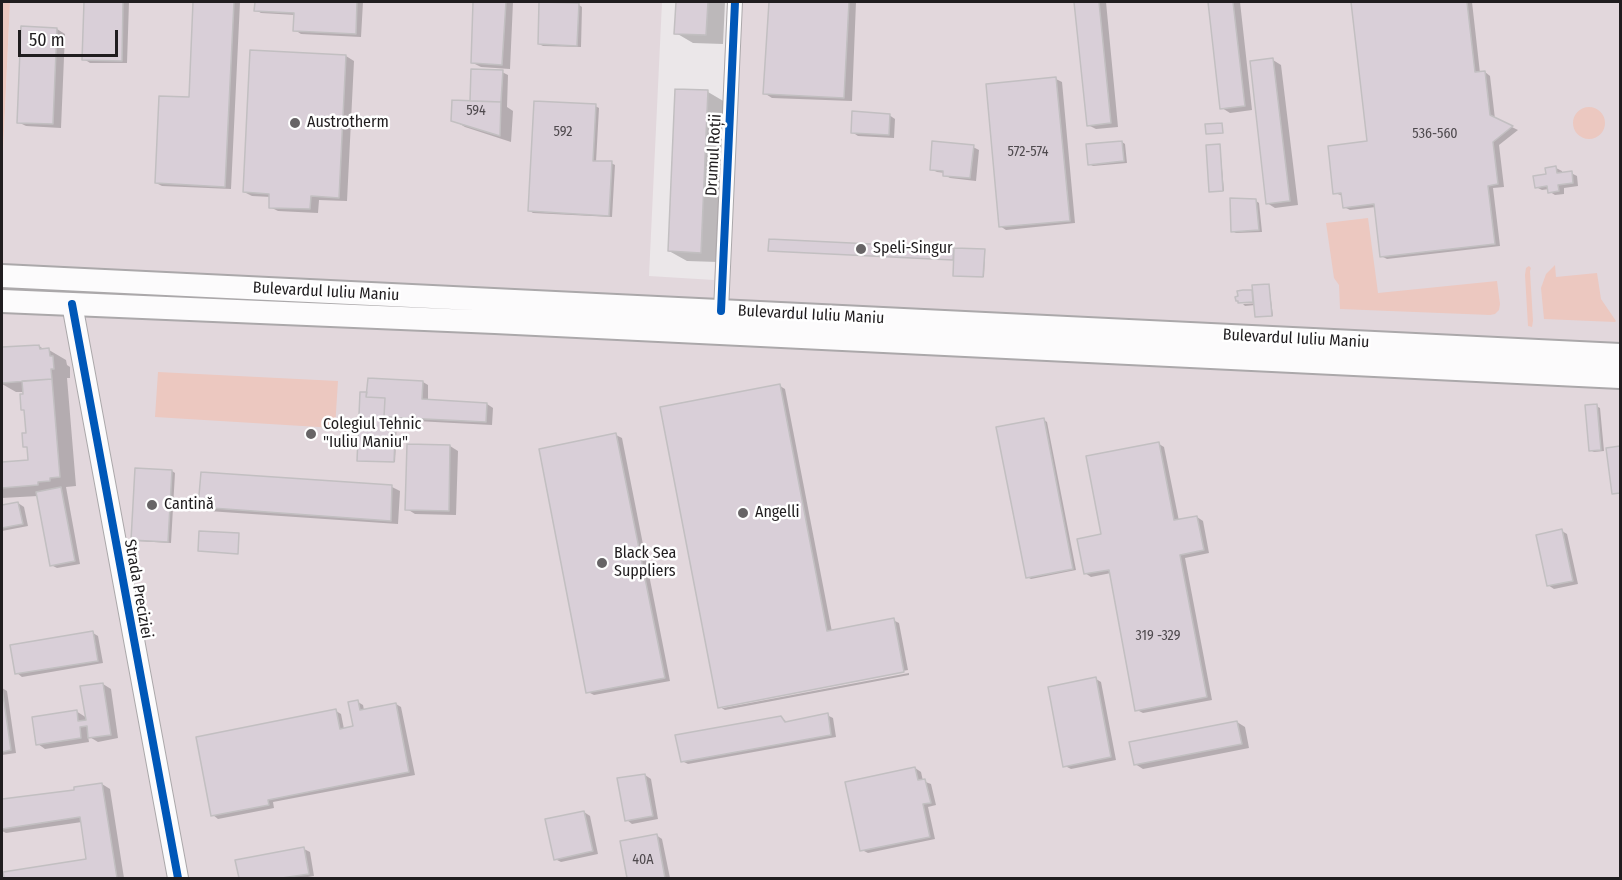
<!DOCTYPE html>
<html>
<head>
<meta charset="utf-8">
<style>
	body { margin:0 }
	#map { position:relative; width:1622px; height:880px; overflow:hidden; background:#ebe7e9; font-family:"Fira Sans Condensed",sans-serif }
	canvas { display:block }
	.frame { position:absolute; inset:0; border:3px solid #201d1f; pointer-events:none }
	.scale { position:absolute; left:18px; top:30px; width:100px; height:27px; box-sizing:border-box; border:3px solid #201d1f; border-top:0; padding-left:8px; font-size:18px; line-height:21px; white-space:nowrap; color:#201d1f; -webkit-text-stroke:4px #fff; paint-order:stroke }
</style>
</head>
<body>
<div id="map">
<canvas width="1622" height="880"></canvas>
<div class="frame"></div>
<div class="scale">50 m</div>
</div>
<script>
const ctx = document.querySelector('canvas').getContext('2d');
ctx.lineJoin = 'round';
function fillPath(path, color) {
  ctx.fillStyle = color;
  ctx.fill(path, 'evenodd');
}
function shape(rows) {
  const path = new Path2D();
  for (const r of rows) {
    if (r.length === 3) {
      path.moveTo(r[0] + r[2], r[1]);
      path.arc(r[0], r[1], r[2], 0, 2 * Math.PI);
      continue;
    }
    path.moveTo(r[0], r[1]);
    for (let i = 2; i < r.length; i += 2) path.lineTo(r[i], r[i + 1]);
  }
  return path;
}
function strokePath(path, color, width, dash) {
  ctx.strokeStyle = color;
  ctx.lineWidth = width;
  ctx.lineCap = dash ? 'butt' : 'round';
  ctx.setLineDash(dash || []);
  ctx.stroke(path);
}
function write(font, color, halo, rows, align = 'center') {
  ctx.font = font + ' "Fira Sans Condensed",sans-serif';
  ctx.lineWidth = 5;
  ctx.setLineDash([]);
  ctx.textBaseline = 'middle';
  ctx.strokeStyle = halo;
  ctx.fillStyle = color;
  for (const [text, x, y, turn = 0] of rows) {
    ctx.save();
    ctx.translate(x, y);
    ctx.rotate((+turn || 0) * Math.PI / 180);
    ctx.textAlign = isNaN(turn) ? turn : align;
    if (halo) ctx.strokeText(text, 0, 0);
    ctx.fillText(text, 0, 0);
    ctx.restore();
  }
}
fillPath(shape([
	[10,2,662,2,649,276,714,280,727,2,1620,2,1620,878,2,878,2,173]
]), '#e2d7dc');
fillPath(shape([
	[2,2,10,2,2,173],
	[1589,123,16],
	[1368,218,1378,293,1497,281,1500,304,1499,310,1495,314,1490,315,1340,309,1339,285,1334,278,1326,223],
	[1555,265,1556,277,1597,273,1601,299,1616,321,1615,322,1544,319,1541,288,1546,274],
	[1529,266,1531,268,1530,271,1533,321,1532,327,1528,326,1525,275,1526,268],
	[158,372,338,381,335,428,155,417]
]), '#ecc8c0');
fillPath(shape([
	[85,2,129,2,127,63,90,63,84,59],
	[195,2,240,2,231,189,162,186,156,183,190,99],
	[256,2,363,2,361,37,301,34,295,30,296,15,261,13,256,10],
	[475,2,513,2,510,69,481,67,473,63],
	[678,2,725,2,723,44,693,43,676,33],
	[770,2,856,2,852,101,772,98,764,93],
	[1076,2,1106,2,1118,127,1096,129,1088,125],
	[1210,2,1240,2,1252,110,1230,113,1222,108],
	[1352,2,1472,2,1480,73,1485,72,1490,76,1495,119,1518,130,1499,145,1504,187,1493,188,1500,246,1387,259,1381,256,1376,207,1350,210,1344,207,1343,196,1335,193,1368,143],
	[579,5,582,7,581,47,543,46,539,44],
	[57,29,65,34,61,128,26,126,18,122],
	[346,56,354,61,347,201,319,200,318,213,278,211,270,207,271,197,252,196,244,192],
	[1273,60,1281,65,1298,205,1275,208,1267,203],
	[502,72,508,75,507,107,513,111,511,142,465,127,453,120],
	[1056,79,1062,82,1075,223,1006,230,1000,226],
	[676,90,708,92,725,102,718,262,687,261,669,251],
	[595,106,599,108,596,162,611,163,615,165,612,217,533,213,530,211],
	[889,115,895,119,894,138,858,136,852,132],
	[1122,142,1125,144,1127,163,1093,166,1089,164],
	[1219,146,1220,146,1224,191,1212,192,1211,191],
	[973,147,979,150,976,181,950,178,945,175,945,173,937,172,931,169],
	[1556,168,1562,171,1562,174,1571,173,1577,176,1578,186,1564,188,1564,194,1555,195,1550,192,1549,189,1542,190,1536,187],
	[1256,201,1259,203,1262,232,1236,233,1232,231],
	[770,240,984,251,985,251,984,277,955,276,955,260,771,250],
	[1269,285,1273,316,1258,317,1255,305,1245,306,1243,304,1261,303,1261,300,1241,301,1241,303,1237,300,1239,298,1239,292,1254,291],
	[39,346,45,350,49,350,66,360,67,365,70,367,70,378,67,378,76,486,66,487,80,564,57,568,51,565,38,496,2,498,2,463,29,461,28,448,25,446,27,434,24,392,16,392,2,384,2,349],
	[423,382,428,385,428,401,487,404,493,408,492,425,397,420,395,462,359,460],
	[780,386,785,389,832,632,893,620,899,623,908,670,723,705,723,708,909,673,909,675,725,710,720,707],
	[1596,406,1600,408,1604,451,1594,452,1590,450],
	[1044,420,1047,422,1076,570,1031,579,1027,577],
	[616,435,622,438,670,681,594,695,588,692],
	[1159,444,1164,447,1179,521,1197,517,1203,521,1209,553,1185,558,1212,700,1143,713,1137,710,1111,573,1091,577,1085,573,1102,535],
	[409,445,450,446,458,451,456,515,415,514,407,509],
	[1620,448,1620,493,1614,494,1613,493],
	[172,471,175,473,171,543,136,541,133,539],
	[392,487,400,491,398,524,208,511,200,506],
	[18,503,24,507,28,526,2,531,2,507],
	[1562,531,1567,534,1578,584,1554,589,1548,585],
	[93,633,98,636,103,663,22,677,17,673],
	[1096,679,1101,682,1116,760,1071,769,1065,766],
	[103,684,111,689,118,738,98,742,88,736,89,742,45,749,38,744,76,711,87,718],
	[2,688,7,691,16,753,2,755],
	[358,702,363,705,364,710,396,704,401,707,415,775,273,802,274,808,218,819,213,815,336,711,341,714,344,729,355,727],
	[827,715,833,718,836,737,688,764,682,761,781,717,788,723],
	[1237,722,1245,727,1249,748,1143,769,1135,764],
	[915,768,921,772,923,781,931,784,936,805,928,807,935,839,868,853,862,850],
	[645,775,651,779,658,819,632,824,627,820],
	[102,784,110,789,124,878,6,878,5,873,88,860,82,822,6,833,2,831,2,801,76,791],
	[584,812,590,816,598,854,561,862,555,859],
	[656,835,662,839,670,878,629,878,622,842],
	[304,849,310,852,314,876,302,878,240,878,237,861]
]), '#0003');
const building = shape([
	[84,2,123,2,122,61,82,60,84,2],
	[193,2,234,2,225,187,155,183,159,96,189,97,193,2],
	[255,2,357,2,356,34,293,31,294,13,254,11,255,2],
	[473,2,506,2,502,65,471,63,473,2],
	[539,2,579,3,577,46,538,44,539,2],
	[676,2,708,2,706,35,674,34,676,2],
	[769,2,849,2,844,98,763,94,769,2],
	[1074,2,1099,2,1111,123,1087,126,1074,2],
	[1208,2,1233,2,1245,106,1220,109,1208,2],
	[1351,2,1467,2,1475,72,1485,71,1490,115,1513,126,1493,142,1498,184,1488,186,1495,244,1380,257,1374,204,1343,208,1341,193,1333,194,1328,146,1367,141,1351,2],
	[21,26,57,28,53,124,17,123,21,26],
	[250,50,346,55,339,198,311,196,310,209,269,208,269,194,243,192,250,50],
	[1273,58,1290,201,1266,204,1250,61,1273,58],
	[471,69,503,70,501,102,470,101,471,69],
	[1056,77,1070,221,999,227,986,84,1056,77],
	[675,89,708,90,701,253,668,251,675,89],
	[452,100,501,102,500,136,451,121,452,100],
	[534,101,596,104,593,161,612,161,609,216,528,211,534,101],
	[852,111,890,114,889,135,851,133,852,111],
	[1222,123,1223,133,1206,134,1205,124,1222,123],
	[932,141,974,145,970,178,943,176,943,171,930,170,932,141],
	[1122,141,1124,161,1088,165,1086,144,1122,141],
	[1220,144,1223,191,1209,192,1206,145,1220,144],
	[1556,166,1557,173,1572,171,1573,183,1558,185,1559,191,1548,193,1547,186,1535,188,1533,176,1546,174,1545,168,1556,166],
	[1230,198,1256,199,1259,230,1231,232,1230,198],
	[769,239,954,248,953,260,768,251,769,239],
	[954,248,985,249,983,277,953,276,954,248],
	[1269,284,1272,316,1255,317,1252,285,1269,284],
	[1243,290,1252,290,1253,302,1238,303,1238,301,1236,301,1235,297,1238,296,1237,291,1243,290],
	[39,345,40,349,49,348,50,356,53,356,54,369,51,369,52,379,2,383,2,347,39,345],
	[368,378,423,381,422,399,487,403,486,422,384,417,385,398,366,397,368,378],
	[52,379,60,477,50,478,50,481,38,482,38,485,2,488,2,462,28,460,27,447,23,447,22,433,26,433,24,410,21,410,20,394,23,394,22,381,52,379],
	[780,384,827,631,894,618,904,672,718,708,660,407,780,384],
	[360,392,367,392,366,397,385,398,384,417,396,417,394,462,357,461,360,392],
	[1597,404,1601,450,1589,451,1585,405,1597,404],
	[1044,418,1073,569,1026,578,996,427,1044,418],
	[616,433,665,678,586,693,539,449,616,433],
	[1159,442,1174,520,1197,516,1204,550,1180,555,1207,697,1135,711,1109,570,1084,574,1077,539,1101,534,1086,456,1159,442],
	[407,444,450,445,449,511,405,510,407,444],
	[1620,446,1620,493,1612,494,1606,448,1620,446],
	[135,468,172,470,168,542,131,540,135,468],
	[201,472,392,485,391,521,198,507,201,472],
	[61,487,75,561,50,566,36,492,61,487],
	[18,502,23,524,2,528,2,505,18,502],
	[1562,529,1573,581,1547,586,1536,535,1562,529],
	[199,531,239,533,238,554,198,551,199,531],
	[93,631,98,661,15,674,10,645,93,631],
	[1096,677,1111,757,1063,767,1048,687,1096,677],
	[103,683,111,735,88,738,87,726,80,727,81,738,36,745,32,717,77,710,78,721,86,720,80,686,103,683],
	[2,688,11,750,2,752,2,688],
	[358,700,360,710,396,703,409,772,268,800,269,805,211,816,196,737,336,709,340,729,353,726,348,702,358,700],
	[828,713,831,735,681,762,675,735,781,716,785,722,828,713],
	[1237,721,1242,744,1134,765,1129,742,1237,721],
	[915,767,918,780,925,779,931,803,923,804,930,837,860,851,845,782,915,767],
	[645,774,653,816,625,821,617,778,645,774],
	[102,783,117,878,4,878,3,872,86,859,80,817,2,829,2,799,74,790,74,787,102,783],
	[584,811,593,851,554,860,545,819,584,811],
	[657,834,665,878,627,878,620,841,657,834],
	[304,847,309,874,282,878,239,878,235,860,304,847]
]);
fillPath(building, '#d9cfd8');
strokePath(building, '#c2bfc1', 1.5);
const street = shape([
	[721,311,735,2]
]);
const secondary = shape([
	[72,304,178,878]
]);
const primary = shape([
	[2,276,1620,355],
	[2,301,495,322,1620,377]
]);
strokePath(street, '#aba8aa', 16);
strokePath(secondary, '#aba8aa', 22);
strokePath(primary, '#aba8aa', 26);
strokePath(street, '#fcfbfc', 14);
strokePath(secondary, '#fcfbfc', 20);
strokePath(primary, '#fcfbfc', 22);
strokePath(shape([
	[72,304,178,878],
	[721,311,735,2]
]), '#0057b8', 8);
for (const [x, y, r, color] of [
	[295,123,6,"#676466"],
	[861,249,6,"#676466"],
	[311,434,6,"#676466"],
	[152,505,6,"#676466"],
	[743,513,6,"#676466"],
	[602,563,6,"#676466"]
]) {
  const dot = new Path2D();
  dot.arc(x, y, r, 0, 2 * Math.PI);
  ctx.fillStyle = color;
  ctx.fill(dot);
  strokePath(dot, '#fff', 2);
}
write('14px', '#4f4a4e', null, [
	["594",476,111],
	["592",563,132],
	["536-560",1435,134],
	["572-574",1028,152],
	["319 -329",1158,636],
	["40A",643,860]
]);
write('16px', '#201d1f', '#fff', [
	["Austrotherm",307,123],
	["Speli-Singur",873,249],
	["Colegiul Tehnic",323,425],
	["\"Iuliu Maniu\"",323,443],
	["Cantină",164,505],
	["Angelli",755,513],
	["Black Sea",614,554],
	["Suppliers",614,572]
], 'left');
write('16px', '#201d1f', '#fff', [
	["Drumul Roții",714,155,-87],
	["Bulevardul Iuliu Maniu",326,292,3],
	["Bulevardul Iuliu Maniu",811,315,3],
	["Bulevardul Iuliu Maniu",1296,339,3],
	["Strada Preciziei",138,589,80]
]);
</script>
</body>
</html>
